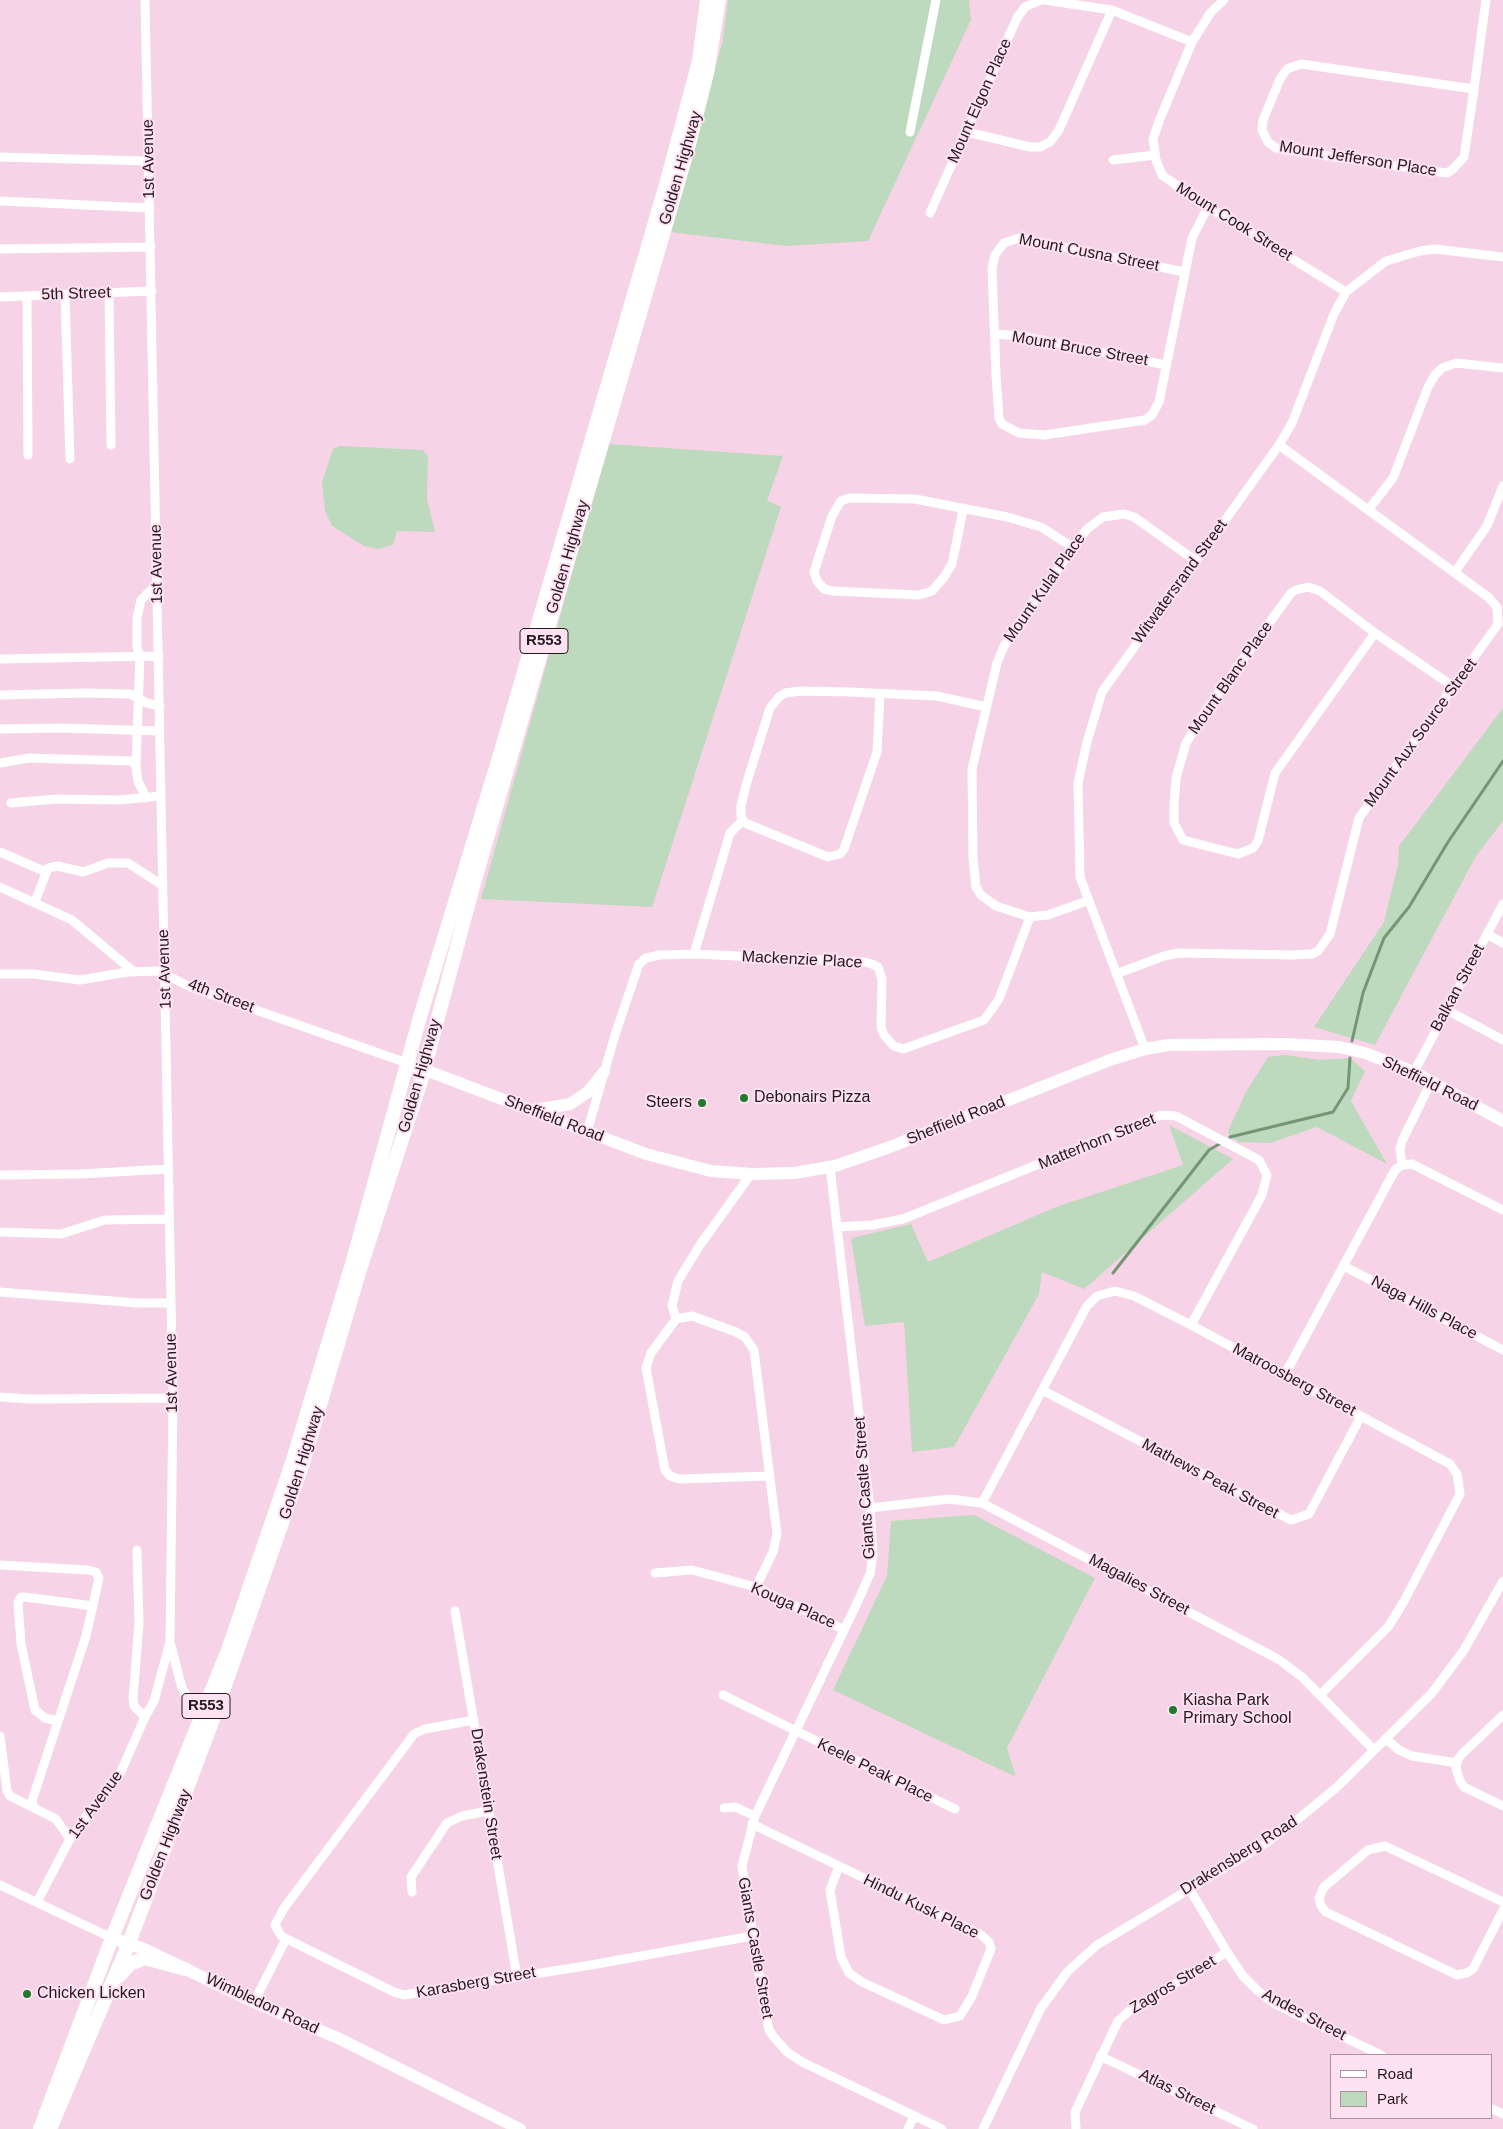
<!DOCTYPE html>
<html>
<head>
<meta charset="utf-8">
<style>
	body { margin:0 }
	#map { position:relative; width:1503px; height:2129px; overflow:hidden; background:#f6d3e6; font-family:Arial,sans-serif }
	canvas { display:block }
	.legend { position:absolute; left:1330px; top:2054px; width:162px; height:65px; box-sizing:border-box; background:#ffe2f1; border:1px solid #a8929d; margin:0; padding:6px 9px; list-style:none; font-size:15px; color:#251920 }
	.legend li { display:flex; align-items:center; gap:10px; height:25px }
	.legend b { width:25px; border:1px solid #a8929d }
</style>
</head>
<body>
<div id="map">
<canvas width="1503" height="2129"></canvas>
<ul class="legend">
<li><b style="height:6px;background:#fff"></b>Road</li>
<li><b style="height:14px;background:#bedabe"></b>Park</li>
</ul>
</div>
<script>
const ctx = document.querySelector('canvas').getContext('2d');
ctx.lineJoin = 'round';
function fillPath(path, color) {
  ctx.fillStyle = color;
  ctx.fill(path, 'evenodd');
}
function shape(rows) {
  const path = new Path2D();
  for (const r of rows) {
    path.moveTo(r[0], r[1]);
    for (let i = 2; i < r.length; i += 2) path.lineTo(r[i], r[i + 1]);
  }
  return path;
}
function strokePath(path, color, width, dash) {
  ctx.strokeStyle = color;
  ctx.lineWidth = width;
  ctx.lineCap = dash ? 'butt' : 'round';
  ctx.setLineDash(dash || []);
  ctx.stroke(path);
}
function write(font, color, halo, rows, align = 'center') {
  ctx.font = font + ' Arial,sans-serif';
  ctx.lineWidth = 4;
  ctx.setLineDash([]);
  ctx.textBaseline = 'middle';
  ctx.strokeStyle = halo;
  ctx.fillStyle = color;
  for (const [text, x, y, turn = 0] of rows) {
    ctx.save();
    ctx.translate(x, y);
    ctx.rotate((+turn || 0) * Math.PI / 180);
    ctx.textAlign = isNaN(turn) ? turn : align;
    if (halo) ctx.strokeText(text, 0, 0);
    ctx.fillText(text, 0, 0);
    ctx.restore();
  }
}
fillPath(shape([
	[728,0,969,0,971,20,868,241,786,246,670,232,723,40],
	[608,444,783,456,767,500,781,507,652,907,481,899],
	[340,446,423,450,428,456,427,500,435,532,397,531,393,545,378,549,364,546,332,526,325,511,322,482,333,449],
	[1503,708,1503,821,1476,856,1375,1045,1314,1027,1384,922,1398,864,1399,846],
	[1285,1055,1320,1060,1350,1058,1365,1071,1351,1101,1387,1164,1317,1127,1270,1143,1239,1142,1230,1137,1228,1131,1246,1092,1268,1057],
	[1169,1125,1233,1159,1084,1289,1042,1272,1039,1294,954,1447,912,1452,904,1322,865,1326,851,1238,911,1224,928,1262,1056,1207,1183,1165],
	[974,1515,1095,1578,1007,1748,1016,1777,833,1690,887,1576,891,1521]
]), '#bedabe');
strokePath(shape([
	[1352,1041,1363,993,1384,938,1409,907,1448,842,1503,761],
	[1230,1137,1333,1112,1348,1088,1350,1058],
	[1113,1273,1209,1150,1221,1143]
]), '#749674', 3);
strokePath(shape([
	[1044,0,1112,10,1192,42],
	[1224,0,1211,12,1192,42,1160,119,1153,139,1156,160,1162,175,1208,207,1346,292],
	[1474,89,1301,64,1287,69,1280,79,1263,120,1262,130,1268,142,1276,148,1286,150,1431,171,1447,173,1452,170,1464,157,1474,89,1486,0],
	[910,132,936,0],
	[967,132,1030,147,1040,147,1050,142,1059,130,1112,10],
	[0,157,148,161],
	[1113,160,1155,155],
	[0,201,150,208],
	[930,213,1017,18,1025,7,1041,0],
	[0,249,151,247],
	[1184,272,1019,238,1004,243,995,255,992,268,996,375,999,418,1002,424,1019,433,1044,435,1145,420,1152,415,1159,402,1192,238,1208,207],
	[109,294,111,445],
	[65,295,70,459],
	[27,296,28,455],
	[0,297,152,291],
	[995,334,1021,336,1166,365],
	[1369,509,1393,478,1428,387,1435,375,1442,368,1456,363,1503,368],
	[963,510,952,564,944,577,932,591,919,595,833,591,824,589,817,581,814,572,832,516,841,501,849,498,915,499,1007,517,1041,527,1074,548],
	[1455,572,1487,526,1503,486],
	[1375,633,1275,773,1258,841,1253,848,1238,854,1183,840,1174,823,1174,804,1176,778,1186,743,1204,713,1291,593,1296,590,1308,587,1320,591,1375,633,1454,687],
	[0,659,159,656],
	[880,694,877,752,844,849,840,854,828,857,745,823,741,816,741,806,746,785,770,708,779,697,785,693,800,691,850,692,937,696,986,707],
	[0,695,87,693,130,694,147,703,160,706],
	[0,729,60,728,160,731],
	[0,763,29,758,132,761,136,766,138,781,146,798],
	[136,766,140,656,137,647,137,618,141,600,157,584],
	[11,803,56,799,119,800,161,796],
	[0,852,46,872],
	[0,887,72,920,134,972],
	[1087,901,1048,915,1030,917,996,906,981,895,976,887,973,858,972,769,997,663,1004,646,1030,607,1087,529,1103,517,1124,514,1134,517,1196,561],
	[35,902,48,868,58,866,83,872,108,863,128,863,162,885],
	[1487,934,1503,943],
	[694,954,730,833,743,820],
	[0,974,34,974,80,980,127,972,157,971,193,988,407,1063],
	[1116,974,1164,956,1178,953,1293,955,1312,954,1318,951,1330,934,1359,818,1498,624,1497,607,1488,597,1279,445],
	[1447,1010,1503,1040],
	[1145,1049,1080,877,1078,783,1087,742,1102,692,1279,445,1292,423,1334,314,1346,292,1386,261,1420,251,1435,249,1503,257],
	[1414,1072,1503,904],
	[587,1132,615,1035,639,964,646,958,659,955,694,954,865,962,872,964,878,967,882,979,881,1027,884,1035,894,1046,903,1049,984,1020,999,999,1030,917],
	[1402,1165,1400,1149,1402,1141,1431,1082],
	[830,1167,870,1508,873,1554,870,1574,858,1601,755,1816,742,1866,762,1993,769,2030,773,2036,787,2052,802,2062,942,2129],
	[0,1175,80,1174,169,1169],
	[838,1227,872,1225,903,1219,1155,1117,1162,1115,1176,1116,1259,1160,1267,1175,1262,1195,1191,1325],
	[0,1232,61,1234,105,1220,169,1219],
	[1344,1266,1503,1350],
	[0,1292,138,1303,171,1303],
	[676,1319,672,1306,678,1281,700,1245,751,1174],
	[1284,1376,1395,1170,1402,1165,1412,1164,1503,1210],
	[1042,1390,1291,1520,1309,1514,1361,1416],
	[0,1397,30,1399,173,1398],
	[982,1503,1087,1306,1097,1296,1115,1291,1134,1296,1191,1325,1450,1464,1457,1474,1460,1494,1403,1603,1388,1627,1320,1695],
	[870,1508,949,1499,982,1503,1278,1659,1302,1677,1374,1750],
	[137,1550,139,1623,133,1699,134,1706,145,1717],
	[0,1565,88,1570,96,1572,99,1578,86,1636,32,1801,34,1808,56,1819,70,1839],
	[655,1573,692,1570,756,1587,843,1629],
	[756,1587,773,1552,777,1534,754,1350,745,1337,736,1332,692,1316,676,1319,651,1353,646,1368,665,1470,670,1476,679,1479,769,1476],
	[455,1611,517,1977],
	[170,1642,182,1688,201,1719],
	[723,1695,955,1809],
	[1503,1715,1462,1754,1458,1759,1456,1768,1460,1781,1464,1787,1503,1806],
	[474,1720,425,1729,414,1734,284,1908,275,1925,281,1936,394,1992,404,1995,591,1965,752,1936],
	[58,1721,45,1718,35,1710,21,1644,18,1602,21,1597,25,1597,93,1606],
	[0,1736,7,1791,10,1796,34,1808],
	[1386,1739,1399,1750,1412,1756,1457,1763],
	[724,1808,735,1807,755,1816],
	[752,1824,980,1934,989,1942,991,1949,972,1996,960,2016,944,2020,862,1982,849,1973,841,1957,830,1890,839,1866],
	[0,1885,112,1938],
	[1189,1888,1227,1952,1243,1976,1258,1991,1275,2004,1381,2055],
	[412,1892,411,1877,447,1823,462,1816,488,1811],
	[37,1902,70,1839,90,1811,119,1776,145,1717,154,1701,170,1642,173,1398,145,0],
	[1503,1902,1385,1846,1368,1850,1324,1887,1319,1898,1321,1906,1326,1912,1457,1975,1467,1973,1473,1969,1503,1910],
	[254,2002,286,1939],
	[1100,2056,1253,2129],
	[1492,2109,1503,2114],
	[908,2129,914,2116],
	[983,2129,1041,2008,1068,1971,1097,1945,1266,1843,1297,1820,1337,1787,1432,1693,1464,1650,1503,1581],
	[1076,2129,1075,2112,1118,2021,1128,2012,1227,1952]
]), '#fff', 9);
strokePath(shape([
	[407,1063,646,1154,711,1171,751,1174,794,1173,835,1166,890,1147,1110,1060,1145,1049,1168,1045,1285,1044,1339,1047,1365,1053,1414,1072,1503,1121],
	[535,1110,570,1104,588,1092,604,1072],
	[112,1938,144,1949,254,2002,340,2039,520,2129]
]), '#fff', 12);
strokePath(shape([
	[119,1976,130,1964,145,1958,185,1969],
	[40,2129,112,1938,228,1650,292,1463,352,1264,420,1017,501,751,667,181,699,61,707,0],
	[50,2129,129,1943,215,1714,302,1466,360,1269,421,1081,474,883,687,152,707,73,719,0]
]), '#fff', 14);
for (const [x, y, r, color] of [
	[744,1098,5,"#1f7a2a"],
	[702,1103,5,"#1f7a2a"],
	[1173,1710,5,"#1f7a2a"],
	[27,1994,5,"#1f7a2a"]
]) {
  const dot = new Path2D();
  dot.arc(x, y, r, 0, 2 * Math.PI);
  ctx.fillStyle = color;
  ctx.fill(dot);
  strokePath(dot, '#ffe2f1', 2);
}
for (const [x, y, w] of [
	[544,641,48],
	[206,1706,48]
]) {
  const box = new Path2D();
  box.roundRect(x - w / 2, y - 12.5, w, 25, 4);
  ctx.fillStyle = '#ffe2f1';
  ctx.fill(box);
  strokePath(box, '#251920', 1);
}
write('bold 15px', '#251920', null, [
	["R553",544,641],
	["R553",206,1706]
]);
write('16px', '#251920', '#ffe2f1', [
	["Mount Elgon Place",980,101,-66],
	["1st Avenue",149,159,-91],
	["Mount Jefferson Place",1358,159,9],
	["Golden Highway",681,168,-74],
	["Mount Cook Street",1234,222,32],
	["Mount Cusna Street",1089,253,11],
	["5th Street",76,294,-2],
	["Mount Bruce Street",1080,349,10],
	["Golden Highway",568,557,-74],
	["1st Avenue",157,564,-91],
	["Witwatersrand Street",1180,582,-54],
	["Mount Kulal Place",1045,588,-55],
	["Mount Blanc Place",1231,678,-55],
	["Mount Aux Source Street",1421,733,-54],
	["Mackenzie Place",802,960,3],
	["1st Avenue",165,969,-92],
	["Balkan Street",1458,988,-62],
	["4th Street",221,996,21],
	["Golden Highway",420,1076,-74],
	["Sheffield Road",1430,1084,26],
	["Sheffield Road",554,1119,21],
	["Sheffield Road",956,1121,-22],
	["Matterhorn Street",1097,1142,-22],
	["Naga Hills Place",1424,1308,28],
	["1st Avenue",172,1373,-91],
	["Matroosberg Street",1294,1380,28],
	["Golden Highway",302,1463,-73],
	["Mathews Peak Street",1210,1479,28],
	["Giants Castle Street",865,1488,-94],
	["Magalies Street",1139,1585,28],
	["Kouga Place",793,1606,24],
	["Keele Peak Place",875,1771,26],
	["Drakenstein Street",486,1794,81],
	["1st Avenue",96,1805,-54],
	["Golden Highway",166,1845,-69],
	["Drakensberg Road",1239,1856,-32],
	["Hindu Kusk Place",921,1907,26],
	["Giants Castle Street",755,1948,80],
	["Karasberg Street",476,1983,-10],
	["Zagros Street",1173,1985,-31],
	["Wimbledon Road",262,2004,25],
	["Andes Street",1304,2015,28],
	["Atlas Street",1177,2092,26]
]);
write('16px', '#251920', '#ffe2f1', [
	["Debonairs Pizza",754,1098],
	["Steers",692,1103,"right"],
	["Kiasha Park",1183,1701],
	["Primary School",1183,1719],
	["Chicken Licken",37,1994]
], 'left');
</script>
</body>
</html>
